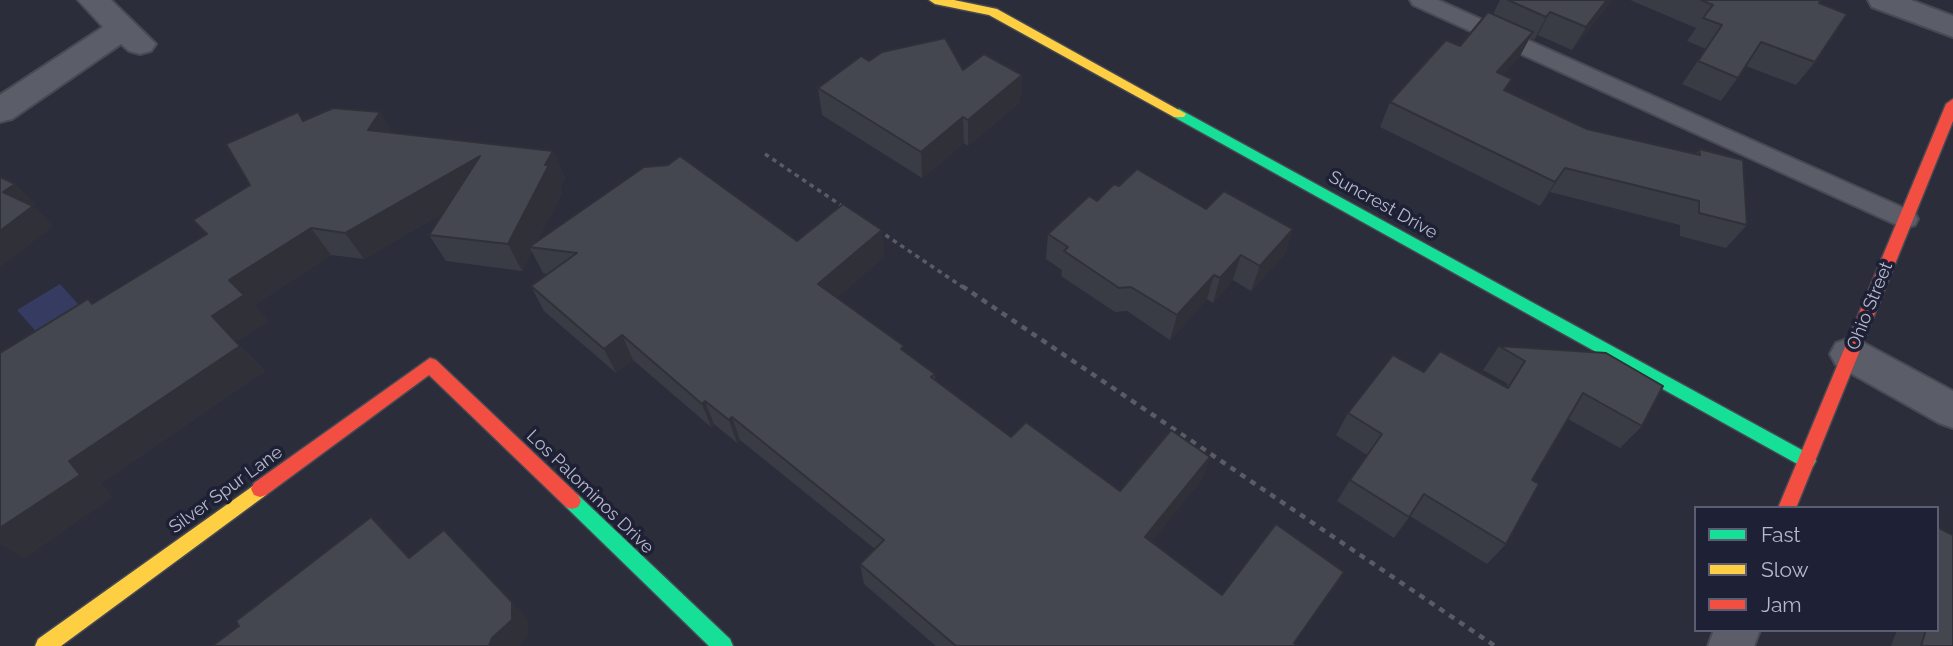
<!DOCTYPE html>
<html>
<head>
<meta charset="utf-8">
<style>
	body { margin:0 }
	#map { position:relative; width:1953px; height:646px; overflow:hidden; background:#2b2d3a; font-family:Raleway,sans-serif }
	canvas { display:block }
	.legend { position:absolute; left:1694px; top:506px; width:245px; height:126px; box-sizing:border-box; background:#1e2135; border:2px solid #5b5d71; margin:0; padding:9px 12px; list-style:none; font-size:21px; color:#b6b8ca }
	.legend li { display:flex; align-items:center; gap:14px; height:35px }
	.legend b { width:35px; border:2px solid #5b5d71 }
</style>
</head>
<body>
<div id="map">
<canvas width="1953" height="646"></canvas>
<ul class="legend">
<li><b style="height:9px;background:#16e098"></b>Fast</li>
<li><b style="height:9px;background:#ffcf43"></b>Slow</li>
<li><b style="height:9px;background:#f24e42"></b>Jam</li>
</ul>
</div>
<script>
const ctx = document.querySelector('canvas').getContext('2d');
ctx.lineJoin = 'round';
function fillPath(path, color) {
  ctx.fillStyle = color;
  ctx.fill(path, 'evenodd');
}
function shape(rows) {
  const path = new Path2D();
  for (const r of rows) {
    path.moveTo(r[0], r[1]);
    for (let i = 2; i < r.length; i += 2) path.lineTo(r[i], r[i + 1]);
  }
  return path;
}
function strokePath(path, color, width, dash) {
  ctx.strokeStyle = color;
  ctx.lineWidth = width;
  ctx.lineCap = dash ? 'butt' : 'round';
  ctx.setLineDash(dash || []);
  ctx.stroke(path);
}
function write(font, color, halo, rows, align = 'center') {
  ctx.font = font + ' Raleway,sans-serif';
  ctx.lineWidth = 7;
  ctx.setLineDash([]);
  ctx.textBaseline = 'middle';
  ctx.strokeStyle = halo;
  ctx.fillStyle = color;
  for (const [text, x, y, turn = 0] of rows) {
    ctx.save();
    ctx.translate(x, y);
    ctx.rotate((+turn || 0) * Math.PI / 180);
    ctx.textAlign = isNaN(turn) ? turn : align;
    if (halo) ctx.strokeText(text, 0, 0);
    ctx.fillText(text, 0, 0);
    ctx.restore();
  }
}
fillPath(shape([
	[60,284,97,325,54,352,17,310]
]), '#363c61');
const lane = shape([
	[1410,0,1438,0,1915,213,1918,219,1915,225,1906,228,1897,225,1413,5,1410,0]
]);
const street = shape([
	[78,0,111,0,156,44,151,51,140,54,129,51,121,44,12,119,0,122,0,95,103,27,78,0],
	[1868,0,1911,0,1953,16,1953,37,1872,7,1868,0],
	[1850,338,1864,343,1953,391,1953,428,1939,423,1836,365,1830,354,1836,343,1850,338],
	[1714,630,1760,630,1754,646,1708,646,1714,630]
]);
const fast = shape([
	[1179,109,1813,456,1816,461,1813,466,1807,469,1801,466,1174,117,1172,114,1179,109],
	[572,493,578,495,730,639,733,646,709,646,566,507,563,501,566,495,572,493]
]);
const slow = shape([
	[929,0,954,0,997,9,1186,114,1184,117,1174,117,989,15,935,4,929,0],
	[260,481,266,483,269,489,266,495,61,646,35,646,38,639,260,481]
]);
const jam = shape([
	[1953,99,1953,121,1796,508,1778,508,1946,104,1953,99],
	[430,358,436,360,578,495,581,501,578,507,572,509,566,507,429,375,266,495,260,497,254,495,251,489,254,483,430,358]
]);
strokePath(lane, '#474953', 4);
strokePath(street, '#474953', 4);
strokePath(fast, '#474953', 3);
strokePath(slow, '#474953', 3);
strokePath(jam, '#474953', 3);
strokePath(shape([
	[765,154,845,208],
	[878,230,964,288]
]), '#595c64', 3.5, [4.5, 4.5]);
strokePath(shape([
	[962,286,1495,646]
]), '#595c64', 4.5, [6, 6]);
fillPath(lane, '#5b5d68');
fillPath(street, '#5b5d68');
fillPath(fast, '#16e098');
fillPath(slow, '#ffcf43');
fillPath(jam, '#f24e42');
fillPath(shape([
	[1500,0,1612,0,1572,50,1538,35,1534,40,1529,38,1520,56,1503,75,1506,91,1587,129,1696,154,1699,149,1747,225,1726,248,1680,236,1680,225,1550,192,1540,206,1380,127,1390,102,1460,46,1493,14],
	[1630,0,1821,0,1819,3,1815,62,1796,85,1746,66,1721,101,1682,84,1706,49,1687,41,1696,28],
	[869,61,1022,75,1020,102,968,146,964,143,922,178,822,115,818,88],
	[380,112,392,133,553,151,565,178,560,188,562,193,536,243,797,241,885,256,836,298,905,352,935,374,935,380,1011,437,1120,491,1210,457,1202,479,1151,542,1222,595,1297,646,936,646,864,584,860,564,875,549,740,440,737,443,714,424,711,427,633,360,616,373,544,311,531,286,548,274,543,273,532,252,522,271,446,261,429,235,443,213,364,259,331,255,254,305,268,321,236,342,265,371,101,483,112,497,24,558,93,303,206,235,193,220,250,185,304,121],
	[1119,186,1206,209,1293,229,1284,255,1251,291,1233,280,1213,303,1207,299,1170,340,1127,311,1115,312,1061,276,1062,270,1046,259,1048,234],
	[1499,346,1642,426,1620,448,1568,419,1532,480,1506,544,1487,564,1410,516,1394,538,1337,501,1350,480,1367,455,1336,435,1348,413,1424,372,1506,387,1508,384,1483,370],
	[1897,630,1937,630,1953,646,1891,646]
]), '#3a3c45');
fillPath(shape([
	[1607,0,1612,0,1572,50,1586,27],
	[1550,12,1538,35,1534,40,1546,17],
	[1533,32,1520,56,1485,97,1497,72],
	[1022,75,1020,102,968,146,968,120],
	[380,112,396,140,368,130],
	[963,117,964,143,922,178,921,152],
	[553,151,565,178,560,188,562,193,534,248,529,247,532,252,522,271,508,244,545,165],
	[480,156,494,183,364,259,345,233],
	[1565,168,1550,192,1540,206,1555,182],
	[15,184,36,204,25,212,3,192],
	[33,206,54,226,0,267,0,231],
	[311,228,331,255,254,305,268,321,236,342,265,371,101,483,112,497,24,558,0,544,0,528,69,461,212,316,229,280],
	[1293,229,1284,255,1251,291,1260,266],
	[882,230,885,256,823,310,818,284],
	[1241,255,1233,280,1213,303,1220,278],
	[1214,275,1207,299,1170,340,1177,315],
	[622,335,633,360,616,373,604,349],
	[705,401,714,424,711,427,702,404],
	[732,417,740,440,737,443,729,420],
	[1210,457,1202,479,1139,558,1145,537],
	[371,517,391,537,428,576,409,558],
	[512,602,528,619,528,637,519,646,489,646,492,638]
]), '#303138');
const building = shape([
	[1508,0,1607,0,1586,27,1550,12,1546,17,1508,0],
	[1701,0,1821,0,1819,3,1847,14,1815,62,1761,42,1738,78,1698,61,1722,25,1703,18,1713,5,1701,0],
	[1488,12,1533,32,1497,72,1512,79,1504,90,1587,129,1700,155,1699,149,1743,160,1747,225,1699,213,1699,201,1565,168,1555,182,1390,102,1446,40,1460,46,1488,12],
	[945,38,963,70,984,54,1022,75,968,120,963,117,921,152,818,88,861,56,869,61,882,52,945,38],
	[333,108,380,112,368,130,553,151,545,165,549,165,508,244,429,235,480,156,345,233,311,228,229,280,244,295,212,316,240,346,69,461,80,475,0,528,0,353,88,299,92,304,207,234,193,220,250,185,226,144,298,112,303,121,333,108],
	[680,156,797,241,843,204,882,230,818,284,904,346,901,349,935,374,931,377,1011,437,1026,422,1120,491,1171,430,1210,457,1145,537,1222,595,1276,524,1344,572,1294,643,1297,646,956,646,860,564,884,540,732,417,729,420,705,401,702,404,622,335,604,349,531,286,577,253,529,247,644,167,668,165,680,156],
	[1137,169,1206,209,1224,191,1293,229,1260,266,1241,255,1220,278,1214,275,1177,315,1131,287,1119,288,1064,251,1068,247,1048,234,1089,196,1097,201,1114,184,1119,186,1137,169],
	[0,177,15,184,3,192,33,206,0,231,0,177],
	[1499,346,1606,353,1663,386,1642,426,1583,393,1532,480,1539,484,1506,544,1424,494,1409,517,1350,480,1382,434,1348,413,1393,355,1424,372,1440,351,1508,388,1525,361,1499,346],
	[371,517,409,558,444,530,512,602,512,620,492,638,489,646,212,646,239,626,236,621,371,517],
	[1937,527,1953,535,1953,646,1921,646,1926,630,1937,630,1937,527]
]);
fillPath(building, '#444650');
strokePath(building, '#303138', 2);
write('18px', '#b6b8ca', '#1e2135', [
	["Suncrest Drive",1383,205,29],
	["Ohio Street",1870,306,-68],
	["Silver Spur Lane",226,490,-36],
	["Los Palominos Drive",590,492,44]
]);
</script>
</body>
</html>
